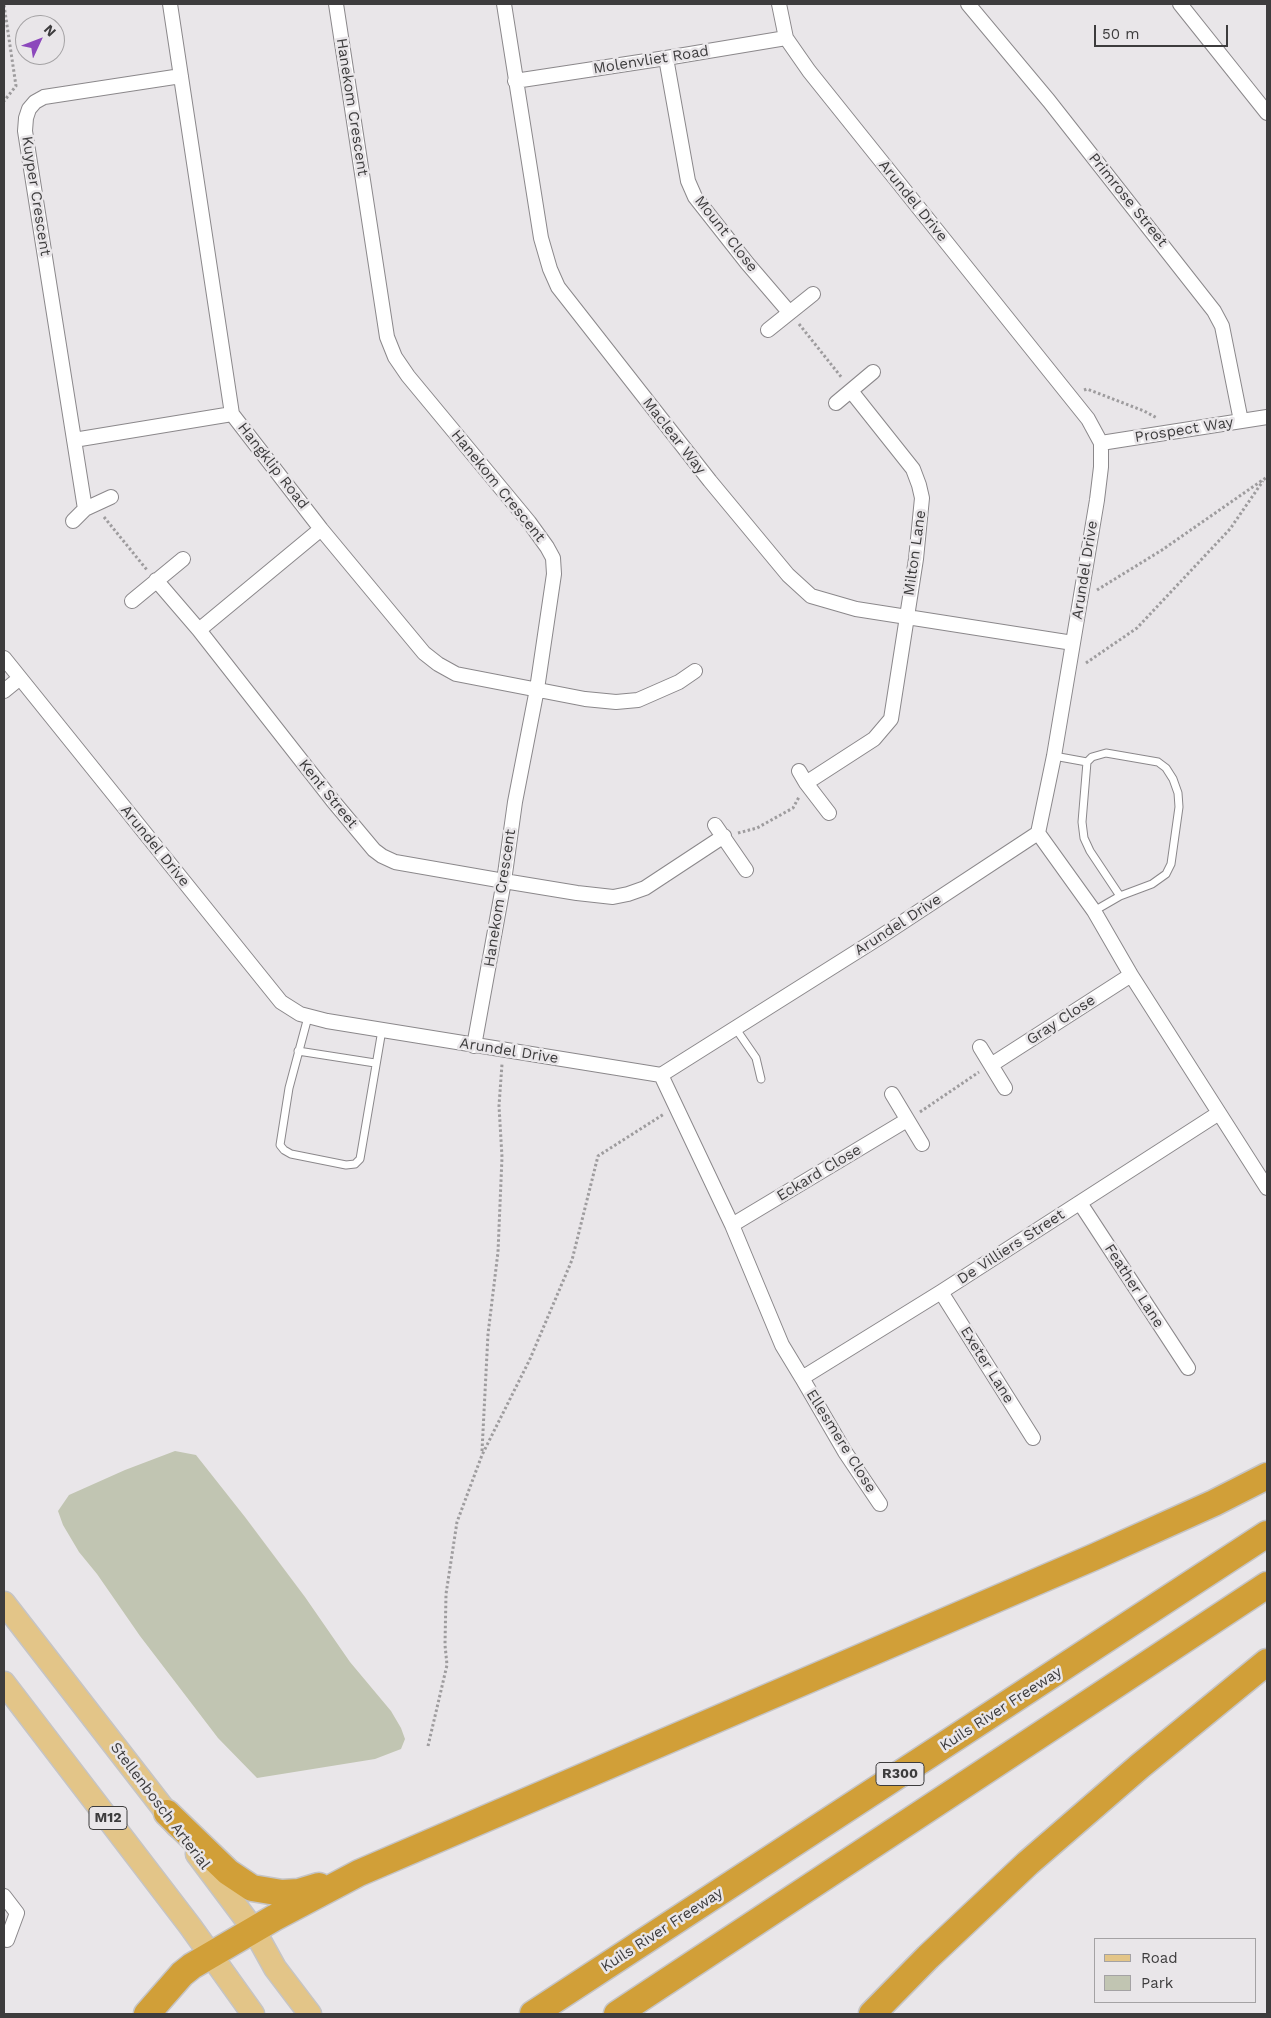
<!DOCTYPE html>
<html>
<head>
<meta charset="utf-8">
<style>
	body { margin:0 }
	#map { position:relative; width:1271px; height:2018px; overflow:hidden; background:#e9e6e9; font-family:"Work Sans",sans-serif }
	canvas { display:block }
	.frame { position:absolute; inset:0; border:5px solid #3d3c3d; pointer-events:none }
	.legend { position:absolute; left:1094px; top:1938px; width:162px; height:65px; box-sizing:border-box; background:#e9e6e9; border:1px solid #a4a2a4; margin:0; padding:6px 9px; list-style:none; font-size:15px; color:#3d3c3d }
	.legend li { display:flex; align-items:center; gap:10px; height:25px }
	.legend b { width:25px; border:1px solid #a4a2a4 }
	.north { position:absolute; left:15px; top:15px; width:50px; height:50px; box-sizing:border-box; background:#e9e6e9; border:1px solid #a4a2a4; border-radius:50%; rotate:47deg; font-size:14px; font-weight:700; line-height:20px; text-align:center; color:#3d3c3d }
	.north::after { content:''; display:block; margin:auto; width:18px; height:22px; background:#8c48bc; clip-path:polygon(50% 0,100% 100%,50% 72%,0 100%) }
	.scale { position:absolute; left:1094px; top:25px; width:134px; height:22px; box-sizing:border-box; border:2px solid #3d3c3d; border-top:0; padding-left:6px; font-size:15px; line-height:18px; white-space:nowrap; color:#3d3c3d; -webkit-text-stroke:4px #e9e6e9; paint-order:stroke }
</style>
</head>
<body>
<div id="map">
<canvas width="1271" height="2018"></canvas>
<div class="frame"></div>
<ul class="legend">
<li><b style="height:6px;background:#e3c588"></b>Road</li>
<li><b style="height:14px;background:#c1c5b2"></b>Park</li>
</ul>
<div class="north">N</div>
<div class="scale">50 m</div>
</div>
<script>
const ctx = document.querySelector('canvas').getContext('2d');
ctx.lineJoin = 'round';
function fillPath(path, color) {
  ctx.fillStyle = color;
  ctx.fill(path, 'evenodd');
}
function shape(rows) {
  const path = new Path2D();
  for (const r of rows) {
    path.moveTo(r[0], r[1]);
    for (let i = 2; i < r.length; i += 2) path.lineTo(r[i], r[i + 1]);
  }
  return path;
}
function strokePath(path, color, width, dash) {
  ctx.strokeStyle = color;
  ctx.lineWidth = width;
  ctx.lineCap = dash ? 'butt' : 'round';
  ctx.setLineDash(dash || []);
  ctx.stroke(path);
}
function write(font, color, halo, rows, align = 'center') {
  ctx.font = font + ' "Work Sans",sans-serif';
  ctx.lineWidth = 5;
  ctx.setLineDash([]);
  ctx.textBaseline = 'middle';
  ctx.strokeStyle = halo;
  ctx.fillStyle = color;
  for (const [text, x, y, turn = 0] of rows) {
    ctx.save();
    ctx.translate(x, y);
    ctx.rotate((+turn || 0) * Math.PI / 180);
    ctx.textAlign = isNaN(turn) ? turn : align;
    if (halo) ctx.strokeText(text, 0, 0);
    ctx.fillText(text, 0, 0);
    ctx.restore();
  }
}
fillPath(shape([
	[175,1451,196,1455,245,1517,305,1597,350,1662,391,1711,401,1728,405,1739,401,1749,375,1759,257,1778,218,1738,140,1636,97,1574,79,1552,63,1525,58,1511,69,1495,125,1470]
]), '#c1c5b2');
const lane = shape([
	[1054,756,1087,762,1092,757,1106,753,1158,762,1166,768,1173,779,1178,793,1179,807,1171,864,1166,874,1152,884,1120,896,1094,911],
	[1087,762,1082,822,1084,838,1090,851,1120,896],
	[308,1017,289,1088,280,1145,284,1150,291,1154,346,1165,355,1164,360,1159,382,1030],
	[736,1029,756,1058,761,1079],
	[298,1051,375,1063]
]);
const street = shape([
	[170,4,232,414,321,529,424,653,438,664,456,674,585,699,616,702,638,700,679,682,695,671],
	[336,4,387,337,395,357,408,376,529,522,547,547,553,558,554,574,537,689,515,802,504,881,474,1046],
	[504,4,541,238,550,269,558,287,710,481,788,575,811,596,856,609,1073,643],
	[968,4,1049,101,1214,311,1222,326,1241,421],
	[1180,4,1267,113],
	[666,58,688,181,695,197,747,263,789,312],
	[515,81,666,58,786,38],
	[768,330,813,294],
	[836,403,873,372],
	[74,440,232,414],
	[1101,443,1267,417],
	[85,509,25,131,26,118,29,109,35,102,44,97,181,76],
	[73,521,85,509,111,497],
	[156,580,199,630,333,801,374,850,382,856,395,862,504,881,577,893,613,897,628,894,645,888,724,836],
	[132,601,183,559],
	[199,630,321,529],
	[4,658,281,1002,300,1014,327,1021,661,1075,880,937,1038,833,1054,756,1097,500,1101,467,1101,443,1088,419,809,71,786,38,779,4],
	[4,691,20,678],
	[799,771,806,783,829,813],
	[806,783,874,739,891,719,916,559,922,498,919,485,913,469,851,391],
	[715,825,746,870],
	[1038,833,1094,911,1131,975,1267,1188],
	[980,1047,1005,1088],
	[991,1065,1131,975],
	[661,1075,732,1225,782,1345,802,1378,941,1292,1219,1113],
	[892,1094,922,1144],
	[1080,1203,1188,1368],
	[732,1225,907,1120],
	[941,1292,1033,1438],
	[802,1378,845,1452,880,1504],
	[4,1896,17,1913,7,1940]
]);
const primary = shape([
	[4,1603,177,1826],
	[4,1683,190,1926,253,2014],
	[197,1854,254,1930,275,1968,310,2014]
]);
const highway = shape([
	[167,1813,228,1872,252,1888,282,1893,299,1892,319,1886],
	[147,2014,182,1974,192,1966,274,1918,359,1873,1094,1557,1214,1503,1267,1476],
	[533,2014,1267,1534],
	[617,2014,1267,1585],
	[872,2014,928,1957,1028,1863,1140,1766,1267,1662]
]);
strokePath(lane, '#8b888b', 9);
strokePath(street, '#8b888b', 16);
strokePath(primary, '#c5c4c5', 25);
strokePath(highway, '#c5c4c5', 29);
strokePath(shape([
	[4,5,16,86,4,101],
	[799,324,842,378],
	[1084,390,1087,389,1144,411,1157,418],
	[104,517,147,570],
	[1097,590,1162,550,1267,477],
	[1086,663,1137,628,1230,529,1263,481],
	[738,833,757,828,793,808,799,797],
	[920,1112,979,1072],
	[482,1451,488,1334,498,1252,502,1157,499,1106,502,1064],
	[428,1746,447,1665,445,1645,446,1594,457,1522,482,1455,530,1359,572,1260,598,1156,664,1114]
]), '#9e9c9e', 3, [2.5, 2.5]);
strokePath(lane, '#fff', 7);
strokePath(street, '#fff', 14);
strokePath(primary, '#e3c588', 22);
strokePath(highway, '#d19f38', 26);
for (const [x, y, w] of [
	[900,1774,48],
	[108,1818,38]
]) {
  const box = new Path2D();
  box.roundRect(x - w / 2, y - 11.5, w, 23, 4);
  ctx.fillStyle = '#e9e6e9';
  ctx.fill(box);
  strokePath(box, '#3d3c3d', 1);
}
write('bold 14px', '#3d3c3d', null, [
	["R300",900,1774],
	["M12",108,1818]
]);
write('15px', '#3d3c3d', '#e9e6e9', [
	["Molenvliet Road",651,60,-9],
	["Hanekom Crescent",352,107,81],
	["Kuyper Crescent",36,196,81],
	["Primrose Street",1128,200,51],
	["Arundel Drive",913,201,51],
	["Mount Close",726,234,52],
	["Prospect Way",1184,430,-9],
	["Maclear Way",674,436,52],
	["Hangklip Road",273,466,52],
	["Hanekom Crescent",498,486,51],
	["Milton Lane",915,553,-82],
	["Arundel Drive",1085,570,-81],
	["Kent Street",328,794,51],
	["Arundel Drive",155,846,51],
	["Hanekom Crescent",500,898,-81],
	["Arundel Drive",898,925,-33],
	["Gray Close",1061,1020,-33],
	["Arundel Drive",509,1051,9],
	["Eckard Close",819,1173,-31],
	["De Villiers Street",1011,1247,-33],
	["Feather Lane",1134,1286,57],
	["Exeter Lane",987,1365,58],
	["Ellesmere Close",841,1441,58],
	["Kuils River Freeway",1001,1709,-33],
	["Stellenbosch Arterial",160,1806,53],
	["Kuils River Freeway",662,1930,-33]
]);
</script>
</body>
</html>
